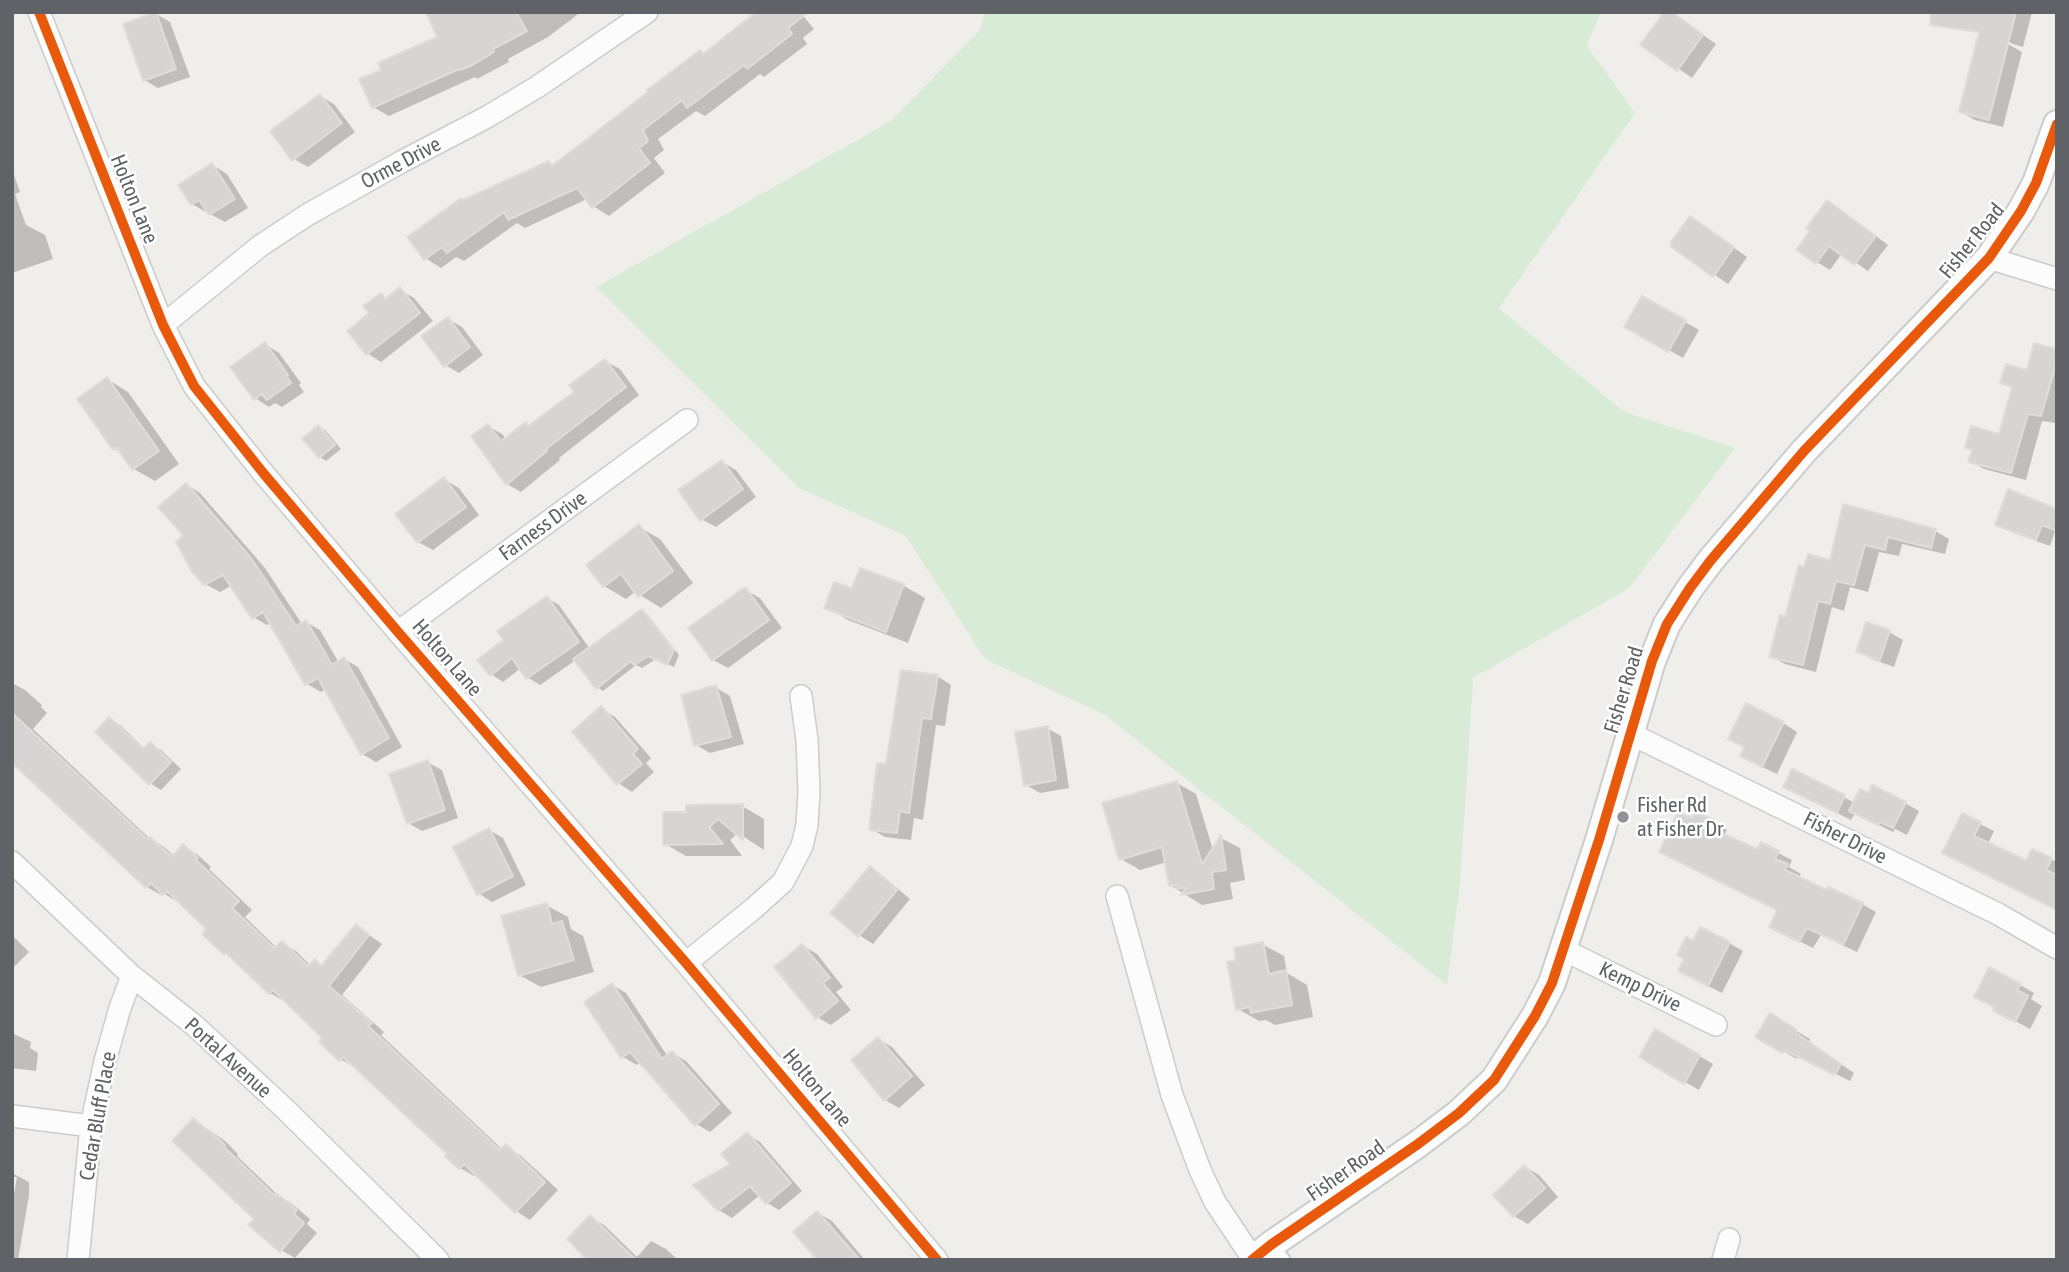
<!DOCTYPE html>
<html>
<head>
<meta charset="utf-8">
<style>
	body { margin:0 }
	#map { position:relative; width:2069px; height:1272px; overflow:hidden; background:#efeeea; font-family:"Asap Condensed",sans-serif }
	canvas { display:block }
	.frame { position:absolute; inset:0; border:14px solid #5f6368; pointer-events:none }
</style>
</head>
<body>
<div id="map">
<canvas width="2069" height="1272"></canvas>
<div class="frame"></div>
</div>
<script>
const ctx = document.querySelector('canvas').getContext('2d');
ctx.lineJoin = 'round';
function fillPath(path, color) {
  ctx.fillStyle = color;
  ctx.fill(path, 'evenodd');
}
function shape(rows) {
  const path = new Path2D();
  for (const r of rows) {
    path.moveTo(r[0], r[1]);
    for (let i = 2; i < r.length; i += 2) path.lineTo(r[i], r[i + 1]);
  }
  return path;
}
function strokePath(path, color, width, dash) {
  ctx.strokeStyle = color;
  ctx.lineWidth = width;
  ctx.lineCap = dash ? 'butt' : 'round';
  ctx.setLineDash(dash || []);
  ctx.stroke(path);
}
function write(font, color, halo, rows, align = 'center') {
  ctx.font = font + ' "Asap Condensed",sans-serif';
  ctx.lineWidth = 5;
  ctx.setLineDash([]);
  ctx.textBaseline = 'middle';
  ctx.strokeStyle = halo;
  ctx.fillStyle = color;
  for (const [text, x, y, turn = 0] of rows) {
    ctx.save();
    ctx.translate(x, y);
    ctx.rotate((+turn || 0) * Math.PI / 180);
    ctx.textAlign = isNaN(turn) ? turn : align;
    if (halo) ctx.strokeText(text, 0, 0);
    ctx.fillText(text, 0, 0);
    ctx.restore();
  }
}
fillPath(shape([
	[985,12,1601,12,1587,46,1635,113,1499,308,1624,412,1735,448,1629,588,1473,678,1460,883,1447,985,1105,715,985,659,906,536,799,488,596,287,891,121,980,30]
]), '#d8ebd6');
fillPath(shape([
	[451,12,581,12,548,37,508,59,509,62,477,79,475,77,389,116,373,107,383,71,439,38],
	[800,12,814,29,803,38,807,44,764,77,760,74,705,116,696,111,658,139,664,150,654,158,665,173,609,216,593,206,587,199,525,228,517,223,464,261,456,257,441,268,425,258,464,202,549,163,555,166,704,55],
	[1670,12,1716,44,1692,78,1643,44],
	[1984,12,2032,12,2023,47,2013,44,1999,36],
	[156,14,170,22,190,77,158,88,144,80],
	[1979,36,2008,44,2022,52,2003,127,1975,120,1961,112],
	[320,96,334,104,355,132,308,167,294,159],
	[212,165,227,174,248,208,225,222,210,214,208,211,206,212,192,204],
	[12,169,20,192,15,194,26,225,45,235,53,259,12,273],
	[1841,210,1888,245,1868,271,1842,253,1830,270,1817,262],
	[1691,218,1747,257,1728,284,1673,246],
	[400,290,414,298,433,321,381,362,367,353,372,314,381,295,388,299],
	[1643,298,1699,330,1683,358,1627,326],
	[448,319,462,327,483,355,459,373,445,365],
	[265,344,279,353,301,383,299,385,304,392,282,407,275,403,269,407,255,398],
	[2057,351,2057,418,2055,423,2042,421,2026,480,1984,469,1970,461,1973,451,1967,447,2000,436,2013,389,2002,383,2028,372],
	[605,361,620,369,639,395,559,458,560,460,521,492,507,484,488,426,502,434,506,439,526,424,530,427,577,392],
	[107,379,128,392,179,464,155,481,134,469,123,454,115,449],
	[318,427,325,430,341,449,326,461,320,457],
	[722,462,736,470,756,497,716,527,701,519],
	[445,480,459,488,479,515,433,550,418,542],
	[187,485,200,493,265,568,302,624,306,622,320,630,339,663,344,659,358,667,402,747,376,762,362,754,326,689,321,692,307,684,271,623,267,625,253,617,232,585,220,592,205,584,185,536],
	[1845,507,1935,531,1949,539,1945,554,1902,544,1899,556,1879,552,1868,592,1850,587,1844,611,1832,607,1816,672,1785,664,1771,656,1806,569,1831,562],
	[2057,510,2057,532,2055,531,2050,546,2011,532,1997,524],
	[639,527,660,539,693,583,661,608,640,595,636,591,626,599,604,586],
	[861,570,904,586,925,598,908,643,848,620,827,607,853,591],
	[745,590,760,598,782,628,728,668,713,660,690,628],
	[547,598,559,605,590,649,642,611,648,615,679,655,674,667,656,659,642,668,636,665,603,691,597,687,576,660,540,685,527,677,521,668,503,682,491,674,505,640],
	[1867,625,1889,632,1903,640,1894,667,1872,659,1858,651],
	[937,676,951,685,945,726,936,725,923,820,914,818,911,840,885,837,871,829,887,766],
	[12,683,25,690,42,705,41,707,47,713,33,729,149,838,164,847,174,856,184,847,198,855,211,867,209,869,252,910,245,917,277,948,282,943,296,951,311,966,315,962,323,966,356,926,382,944,342,995,384,1032,381,1035,503,1150,506,1147,520,1155,558,1190,530,1220,516,1211,476,1174,474,1176,460,1168,449,1154,355,1067,340,1059,325,1038,285,999,284,1001,270,993,233,958,225,953,209,928,178,902,163,893,161,895,147,887,60,808,12,761],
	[715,687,730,696,744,744,710,753,696,745],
	[601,709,615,717,651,758,646,763,654,772,632,792,618,783],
	[109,719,120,725,145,749,150,744,161,750,181,769,161,790,150,783],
	[1783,723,1797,732,1777,774,1756,764,1746,747],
	[1047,728,1061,736,1069,788,1040,793,1026,785],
	[427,762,442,770,458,818,422,831,408,823],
	[1793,771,1855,803,1905,803,1919,811,1907,835,1895,829,1893,832,1855,813,1851,820,1800,794],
	[1177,783,1196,794,1213,850,1221,838,1240,848,1245,880,1230,883,1233,899,1202,905,1170,885,1167,862,1140,870,1121,859],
	[742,806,764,819,764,850,738,833,730,840,742,856,686,856,665,844,688,814],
	[1693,820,1713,822,1727,830,1724,836,1758,852,1761,845,1778,853,1792,860,1789,867,1801,874,1798,878,1862,904,1876,912,1857,952,1821,935,1813,948,1785,934,1779,910],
	[1980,824,1994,831,1988,844,2027,862,2033,851,2057,862,2057,909,1958,860],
	[489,830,503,838,526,885,492,902,478,893],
	[870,869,884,877,910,899,873,944,859,935],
	[546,905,568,917,571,929,583,936,594,972,541,987,519,975],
	[12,935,29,952,12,969],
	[1694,943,1729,943,1743,951,1722,993,1694,979],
	[1262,944,1284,956,1287,973,1307,985,1313,1017,1275,1025,1266,1020,1259,1021,1238,1009,1238,962],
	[803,946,817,954,843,987,836,992,851,1010,831,1025,817,1017],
	[612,985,626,993,668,1057,672,1053,686,1061,732,1113,710,1132,696,1124,641,1062,637,1065,623,1057],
	[2020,985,2034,993,2031,999,2042,1006,2030,1029,1995,1010],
	[1770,1015,1810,1039,1809,1043,1854,1073,1850,1081,1799,1056,1797,1059,1758,1037],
	[1656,1031,1713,1064,1699,1090,1641,1057],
	[12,1033,31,1042,30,1048,38,1053,36,1071,12,1068],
	[878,1039,892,1047,925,1085,899,1108,885,1100],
	[194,1120,224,1140,238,1154,237,1156,280,1197,291,1203,310,1219,307,1224,317,1233,295,1258,281,1250,256,1219],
	[747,1134,760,1142,802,1191,779,1210,767,1203,760,1195,732,1218,719,1210,696,1186,733,1164],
	[1525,1167,1539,1175,1558,1197,1528,1224,1514,1216],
	[12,1173,29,1182,29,1195,18,1260,12,1260,12,1194,14,1194,17,1177,13,1177,12,1183],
	[818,1213,832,1221,865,1260,819,1260],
	[590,1217,604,1225,637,1257,651,1241,666,1249,678,1260,591,1260]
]), '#0003');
const building = shape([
	[156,12,176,69,143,81,123,24,156,12],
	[426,12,516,12,527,31,493,49,494,52,471,66,460,70,459,69,372,108,359,79,381,70,378,63,437,37,426,12],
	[756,12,809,12,788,28,792,34,747,69,744,65,687,108,682,100,643,130,648,141,639,148,650,163,592,208,577,188,508,220,504,212,447,253,442,247,424,260,407,237,461,198,463,200,549,161,552,166,648,92,647,90,700,50,703,54,756,12],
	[1664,12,1672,12,1703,35,1677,71,1640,45,1664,12],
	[1931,12,2016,12,1989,120,1959,112,1979,32,1930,25,1931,12],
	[320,94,342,123,292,161,270,131,320,94],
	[212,163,235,199,209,215,199,200,191,205,178,185,212,163],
	[1827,200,1876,236,1854,265,1829,246,1816,264,1796,250,1810,231,1806,228,1827,200],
	[1690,216,1734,247,1713,277,1670,246,1672,243,1671,242,1690,216],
	[400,287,420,313,366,355,347,331,369,313,363,306,381,293,385,299,400,287],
	[1642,296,1686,320,1668,352,1624,327,1642,296],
	[448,317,470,347,444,367,421,336,448,317],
	[265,342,288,375,286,376,291,383,267,400,262,394,254,400,230,367,265,342],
	[2034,343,2057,349,2057,361,2041,416,2028,414,2011,473,1968,462,1972,450,1965,448,1971,426,1999,434,2012,387,2000,383,2006,364,2027,370,2034,343],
	[605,359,626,387,546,449,547,451,506,485,471,436,488,424,501,441,526,422,528,426,574,392,569,385,605,359],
	[107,377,159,451,132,470,117,448,113,450,77,399,107,377],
	[318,425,335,445,319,458,302,439,318,425],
	[722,460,743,489,700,521,678,490,722,460],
	[444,477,466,507,417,543,395,514,444,477],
	[186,483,251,558,296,626,306,620,332,665,344,657,389,738,361,755,318,678,305,685,263,612,252,619,223,575,204,585,192,572,176,542,183,535,158,507,186,483],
	[2008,489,2057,509,2057,531,2042,525,2036,540,1995,525,2008,489],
	[1843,504,1936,529,1931,548,1888,537,1885,550,1865,545,1854,585,1836,581,1830,604,1818,601,1803,665,1769,657,1780,615,1785,617,1799,565,1804,567,1808,554,1830,560,1843,504],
	[639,524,673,571,638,597,621,574,603,587,586,565,639,524],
	[860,568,904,584,886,632,824,608,834,582,852,588,860,568],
	[746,588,769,620,712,661,688,628,742,589,746,588],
	[547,596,579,642,526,679,512,658,490,676,477,660,503,640,497,631,547,596],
	[642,609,674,650,667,665,648,656,634,665,631,661,596,689,573,659,642,609],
	[1866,622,1890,630,1880,660,1856,652,1866,622],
	[901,670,938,675,931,719,922,718,909,813,900,811,897,833,869,830,877,763,886,764,901,670],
	[716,685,731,737,694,746,681,695,716,685],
	[1746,703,1784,722,1762,767,1740,756,1744,747,1728,739,1746,703],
	[601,706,638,749,633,754,642,764,617,785,572,732,601,706],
	[12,713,147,839,150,837,172,857,183,844,198,858,196,860,239,901,232,908,274,948,282,941,308,966,315,959,321,966,356,924,369,935,329,986,372,1023,368,1026,500,1150,506,1144,545,1182,515,1213,464,1164,459,1169,445,1156,447,1154,343,1057,339,1061,319,1042,322,1038,273,990,269,994,226,953,224,955,202,934,206,929,167,891,163,895,151,883,146,888,12,763,12,713],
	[109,717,143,749,150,742,171,762,149,785,95,732,109,717],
	[1048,726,1056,780,1024,786,1015,732,1048,726],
	[428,760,445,810,407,824,389,774,428,760],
	[1792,769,1845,795,1837,813,1783,787,1792,769],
	[1177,781,1202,864,1221,835,1226,870,1212,872,1214,889,1181,895,1186,887,1176,889,1176,885,1169,886,1162,847,1119,860,1102,803,1177,781],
	[1872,785,1906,802,1893,828,1880,822,1878,825,1849,811,1860,789,1869,793,1872,785],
	[743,804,743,840,718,819,709,827,723,844,663,845,663,812,686,812,686,805,743,804],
	[1678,812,1692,818,1695,812,1714,820,1710,828,1757,849,1761,842,1779,851,1775,859,1788,864,1785,870,1827,890,1828,887,1863,903,1843,945,1807,928,1799,942,1769,927,1777,910,1659,852,1678,812],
	[1962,813,1981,822,1974,836,2026,860,2032,849,2052,858,2046,870,2057,875,2057,910,1942,853,1962,813],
	[489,828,513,876,477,895,453,847,489,828],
	[870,866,897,890,858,937,830,913,870,866],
	[547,903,552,924,562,921,574,960,518,976,501,916,547,903],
	[1700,927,1730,942,1708,986,1678,971,1684,959,1677,955,1686,937,1693,940,1700,927],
	[1263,942,1269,974,1286,970,1292,1005,1251,1013,1250,1007,1236,1010,1227,962,1236,960,1234,948,1263,942],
	[802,944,830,978,823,983,838,1001,816,1019,774,967,802,944],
	[1989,967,2021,984,2017,990,2028,996,2015,1022,1993,1011,1994,1007,1974,997,1989,967],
	[612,983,662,1059,672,1051,719,1104,695,1126,630,1052,621,1058,584,1002,612,983],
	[1770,1013,1796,1029,1796,1033,1841,1064,1835,1075,1784,1050,1782,1053,1755,1037,1770,1013],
	[1655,1029,1700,1055,1684,1084,1639,1057,1655,1029],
	[878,1037,912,1076,884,1101,851,1060,878,1037],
	[193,1118,208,1131,209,1130,225,1145,224,1147,274,1195,276,1193,297,1210,294,1214,304,1223,280,1252,248,1225,254,1219,172,1141,193,1118],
	[747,1132,791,1183,766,1204,750,1186,718,1211,693,1185,730,1164,721,1154,747,1132],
	[1524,1165,1545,1188,1513,1217,1493,1195,1524,1165],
	[817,1211,860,1260,817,1260,793,1232,817,1211],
	[590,1215,636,1260,587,1260,567,1239,590,1215]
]);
fillPath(building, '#d6d5d3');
strokePath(building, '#deddd9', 2);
const service = shape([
	[1272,1244,1285,1260]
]);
const minor = shape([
	[39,12,163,325,194,386,264,474,398,632,686,963,937,1260],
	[1989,258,2057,279],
	[163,325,260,246,307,215,401,162,487,117,537,87,647,12],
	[398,632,687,420],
	[1631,734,1998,914,2057,948],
	[12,862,132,976,194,1025,283,1107,438,1260],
	[1117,896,1172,1095,1200,1170,1215,1202,1253,1259],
	[1564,950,1716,1025],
	[686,963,753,909,783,882,802,846,807,825,809,792,807,740,801,696],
	[12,1116,91,1126],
	[78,1260,91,1126,105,1061,120,1008,132,976],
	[1723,1260,1729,1239]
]);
const tertiary = shape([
	[1252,1260,1272,1244,1418,1144,1459,1113,1494,1080,1535,1016,1552,983,1599,840,1652,661,1667,624,1690,588,1711,560,1804,451,1989,258,2021,211,2036,183,2057,124]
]);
strokePath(service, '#cbcccc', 14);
strokePath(minor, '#cbcccc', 24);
strokePath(tertiary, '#cbcccc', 30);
strokePath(service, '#fdfcfc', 10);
strokePath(minor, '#fdfcfc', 21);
strokePath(tertiary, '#fdfcfc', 26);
strokePath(shape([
	[39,12,163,325,194,386,264,474,398,632,686,963,937,1260],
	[1252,1260,1272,1244,1418,1144,1459,1113,1494,1080,1535,1016,1552,983,1599,840,1652,661,1667,624,1690,588,1711,560,1804,451,1989,258,2021,211,2036,183,2057,124]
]), '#e8590c', 10);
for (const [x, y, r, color] of [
	[1623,817,7,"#919496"]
]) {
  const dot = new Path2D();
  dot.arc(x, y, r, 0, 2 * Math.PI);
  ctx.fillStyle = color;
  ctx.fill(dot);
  strokePath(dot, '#fff', 2.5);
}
write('21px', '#5f6368', '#fff', [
	["Orme Drive",401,163,-28],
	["Holton Lane",134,199,68],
	["Fisher Road",1972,241,-51],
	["Farness Drive",543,526,-36],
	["Holton Lane",447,658,49],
	["Fisher Road",1624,690,-73],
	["Fisher Drive",1845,838,27],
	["Kemp Drive",1640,987,26],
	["Portal Avenue",228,1058,42],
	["Holton Lane",817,1088,50],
	["Cedar Bluff Place",98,1116,-80],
	["Fisher Road",1346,1171,-35]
]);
write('21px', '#5f6368', '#fff', [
	["Fisher Rd",1637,805],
	["at Fisher Dr",1637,829]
], 'left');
</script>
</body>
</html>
